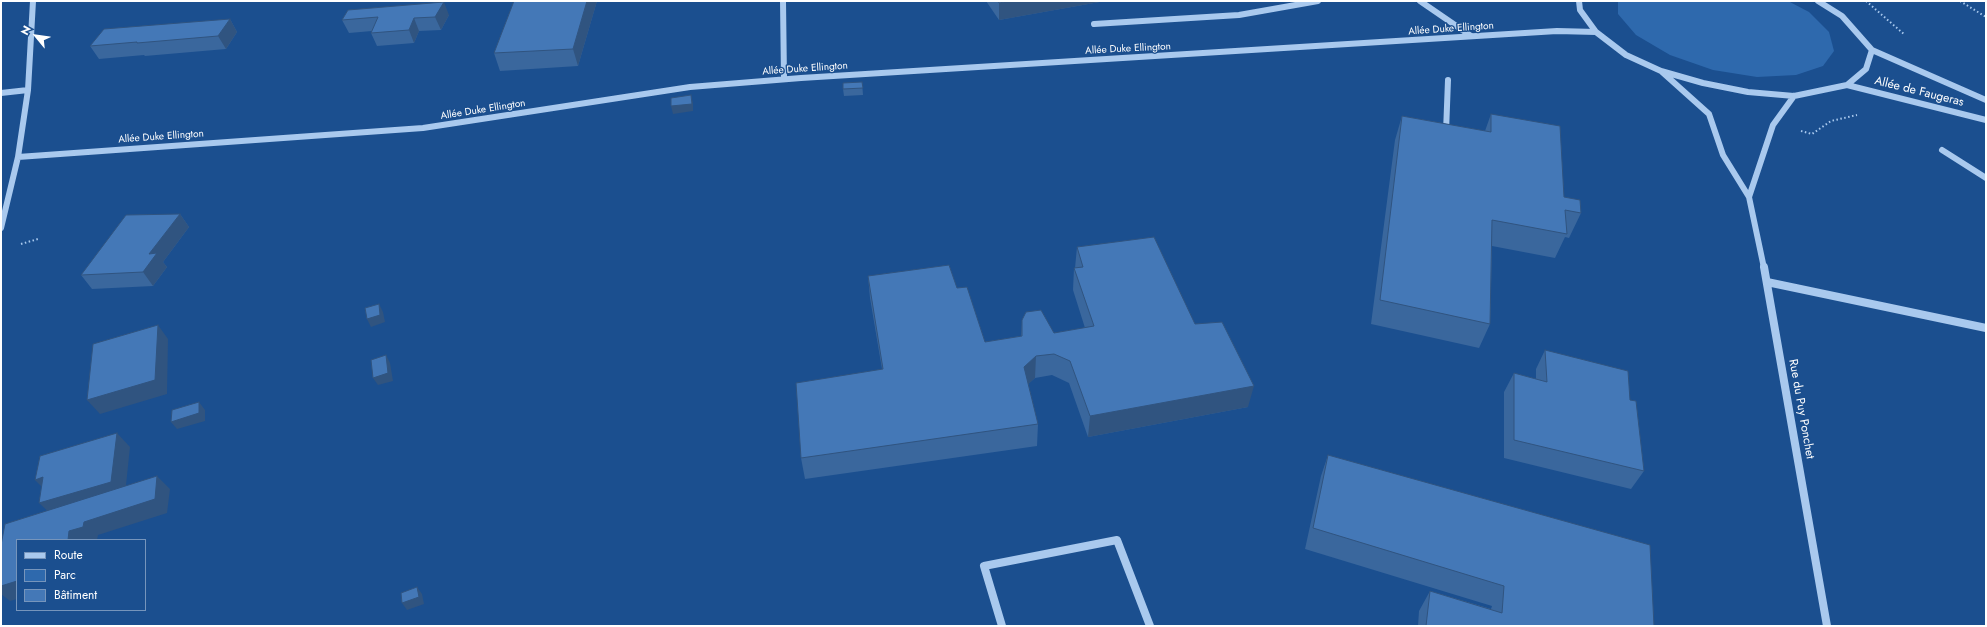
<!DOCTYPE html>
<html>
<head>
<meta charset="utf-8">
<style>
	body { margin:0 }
	#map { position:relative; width:1987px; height:627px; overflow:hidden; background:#1b4f8f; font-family:Jost,sans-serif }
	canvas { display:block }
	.frame { position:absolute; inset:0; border:2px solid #fff; pointer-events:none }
	.legend { position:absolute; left:16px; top:539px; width:130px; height:72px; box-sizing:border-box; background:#1b4f8f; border:1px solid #7695bc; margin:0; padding:5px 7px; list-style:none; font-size:12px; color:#fff }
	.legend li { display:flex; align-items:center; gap:8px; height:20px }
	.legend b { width:20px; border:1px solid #7695bc }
	.north { position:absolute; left:16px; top:16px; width:40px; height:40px; -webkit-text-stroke:3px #1b4f8f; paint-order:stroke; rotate:299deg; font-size:11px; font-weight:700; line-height:16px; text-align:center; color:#fff }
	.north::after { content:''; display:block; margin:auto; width:14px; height:18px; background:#fff; clip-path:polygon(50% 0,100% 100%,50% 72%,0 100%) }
</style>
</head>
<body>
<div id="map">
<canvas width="1987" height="627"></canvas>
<div class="frame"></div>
<ul class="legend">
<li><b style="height:5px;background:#a9c9ee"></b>Route</li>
<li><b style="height:11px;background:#2e69ad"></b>Parc</li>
<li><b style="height:11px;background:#4478b7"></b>Bâtiment</li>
</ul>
<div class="north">N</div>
</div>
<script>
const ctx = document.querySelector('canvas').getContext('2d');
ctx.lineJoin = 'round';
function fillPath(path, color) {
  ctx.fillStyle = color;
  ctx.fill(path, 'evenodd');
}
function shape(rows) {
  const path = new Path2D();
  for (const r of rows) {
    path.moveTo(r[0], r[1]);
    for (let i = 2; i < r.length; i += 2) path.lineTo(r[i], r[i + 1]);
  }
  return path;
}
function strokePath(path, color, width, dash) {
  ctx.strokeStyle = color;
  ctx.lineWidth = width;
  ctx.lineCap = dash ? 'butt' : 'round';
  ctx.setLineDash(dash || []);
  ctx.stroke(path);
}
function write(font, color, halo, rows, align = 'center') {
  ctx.font = font + ' Jost,sans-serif';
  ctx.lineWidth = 3;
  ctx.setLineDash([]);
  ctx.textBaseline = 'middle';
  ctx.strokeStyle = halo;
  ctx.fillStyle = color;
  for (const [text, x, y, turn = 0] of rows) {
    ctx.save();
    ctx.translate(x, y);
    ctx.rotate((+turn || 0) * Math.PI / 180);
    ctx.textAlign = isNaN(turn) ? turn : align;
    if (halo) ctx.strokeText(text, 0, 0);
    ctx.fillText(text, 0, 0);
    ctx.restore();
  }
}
fillPath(shape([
	[1618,1,1788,1,1809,12,1829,32,1834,51,1823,66,1796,75,1757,77,1713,70,1670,55,1636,35,1618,14]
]), '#2e69ad');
strokePath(shape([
	[1866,1,1905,35],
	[1960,1,1986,17],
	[1801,131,1812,134,1831,121,1857,115],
	[21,244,38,239]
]), '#a9c9ee', 2, [1.5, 2.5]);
strokePath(shape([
	[783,1,784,79],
	[1420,1,1471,36],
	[1579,1,1580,10,1596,32,1626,55,1661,71,1703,83,1748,92,1794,96,1847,85,1866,69,1872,50,1842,16,1818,1],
	[1094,24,1239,15,1318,1],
	[1872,50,1986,100],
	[1661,71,1709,114,1723,155,1749,197,1764,268],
	[1847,85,1986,120],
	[1,93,28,90],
	[1446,132,1448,80],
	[1942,150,1986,178],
	[18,157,423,128,690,87,801,78,1557,31,1596,32],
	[1749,197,1773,125,1794,96],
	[1,228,18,157,28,90,33,1]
]), '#a9c9ee', 6);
strokePath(shape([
	[1764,267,1827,626],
	[1767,282,1986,328],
	[1002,626,984,566,1117,540,1150,626]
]), '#a9c9ee', 8);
fillPath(shape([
	[514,1,597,1,578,66,500,71,494,53],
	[986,1,1105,1,999,20],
	[348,10,449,15,441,30,419,31,414,43,377,46,371,33,372,31,349,33,342,20],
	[230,19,237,32,226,49,145,56,144,55,99,59,90,46],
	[862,82,863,95,844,96,843,89],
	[1491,114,1564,197,1581,213,1569,238,1565,237,1555,258,1492,246,1490,324,1479,348,1371,324,1395,140,1402,116,1485,131],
	[180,214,189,227,163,262,167,267,153,286,92,289,81,275],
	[1077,247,1195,324,1248,407,1088,437,1069,383,1052,375,1035,378,1028,384,1038,424,1037,446,805,479,801,458,882,369,870,298,868,276,957,288,985,342,1021,336,1022,320,1054,333,1085,328,1073,290,1074,268,1075,268],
	[1545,350,1630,400,1644,471,1631,489,1504,458,1504,392,1514,373,1536,379,1536,369],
	[1328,455,1654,626,1418,626,1419,611,1430,591,1491,609,1492,606,1305,549,1321,476]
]), '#3a679d');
fillPath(shape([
	[587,1,597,1,578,66,573,49],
	[1010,1,1105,1,999,20,999,3],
	[444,2,449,15,441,30,435,17],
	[414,18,419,31,414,43,409,30],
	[230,19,237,32,226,49,218,36],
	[691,95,693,103,693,111,673,114,671,106],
	[180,214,189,227,163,262,167,267,153,286,143,272,149,254],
	[379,304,383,312,385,322,371,327,367,319],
	[158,325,168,339,167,394,100,414,87,400],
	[386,355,390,363,393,381,378,385,373,378],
	[1036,356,1035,378,1023,389,1024,367],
	[1254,386,1248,407,1088,437,1090,416],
	[199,402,205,410,205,421,177,429,171,422],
	[117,433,130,447,125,495,54,517,39,503],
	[157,476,170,489,167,513,98,535,97,540,68,540,69,531],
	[43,477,49,494,35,480],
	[17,581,17,599,10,601,1,594,1,586],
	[417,587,422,594,424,604,407,610,402,603]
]), '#305480');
const building = shape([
	[514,1,587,1,573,49,494,53,514,1],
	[998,1,1010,1,999,3,998,1],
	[444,2,435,17,414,18,409,30,371,33,378,17,342,20,348,10,444,2],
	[230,19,218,36,137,43,137,42,90,46,104,29,230,19],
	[862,82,863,88,843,89,843,83,862,82],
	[691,95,692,104,671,106,671,98,691,95],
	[1491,114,1560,126,1564,197,1580,200,1581,213,1565,210,1567,234,1492,220,1490,324,1380,300,1402,116,1491,132,1491,114],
	[180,214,149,254,157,253,143,272,81,275,126,215,180,214],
	[1154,237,1195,324,1222,322,1254,386,1090,416,1070,361,1054,354,1036,356,1024,367,1038,424,801,458,796,383,883,369,868,276,949,265,957,288,967,287,985,342,1022,336,1022,320,1026,312,1041,310,1054,333,1094,326,1074,268,1083,267,1077,247,1154,237],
	[379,304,380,315,367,319,365,308,379,304],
	[158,325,155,380,87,400,93,344,158,325],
	[1545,350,1628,371,1630,400,1636,401,1644,471,1514,440,1514,373,1547,382,1545,350],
	[386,355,388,373,373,378,371,360,386,355],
	[199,402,199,413,171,422,172,410,199,402],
	[117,433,111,482,39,503,43,477,35,480,40,456,117,433],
	[1328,455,1650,545,1654,626,1426,626,1430,591,1502,613,1504,586,1313,528,1328,455],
	[157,476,155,499,84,522,83,527,69,531,68,540,17,540,17,581,1,586,1,545,5,524,157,476],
	[417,587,419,597,402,603,401,593,417,587]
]);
fillPath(building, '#4478b7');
strokePath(building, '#305480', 1);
write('10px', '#fff', '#1b4f8f', [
	["Allée Duke Ellington",1451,29,-4],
	["Allée Duke Ellington",1128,49,-3],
	["Allée Duke Ellington",805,69,-4],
	["Allée Duke Ellington",483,110,-9],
	["Allée Duke Ellington",161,137,-4]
]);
write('12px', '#fff', '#1b4f8f', [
	["Allée de Faugeras",1919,92,14],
	["Rue du Puy Ponchet",1801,409,80]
]);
</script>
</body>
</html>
